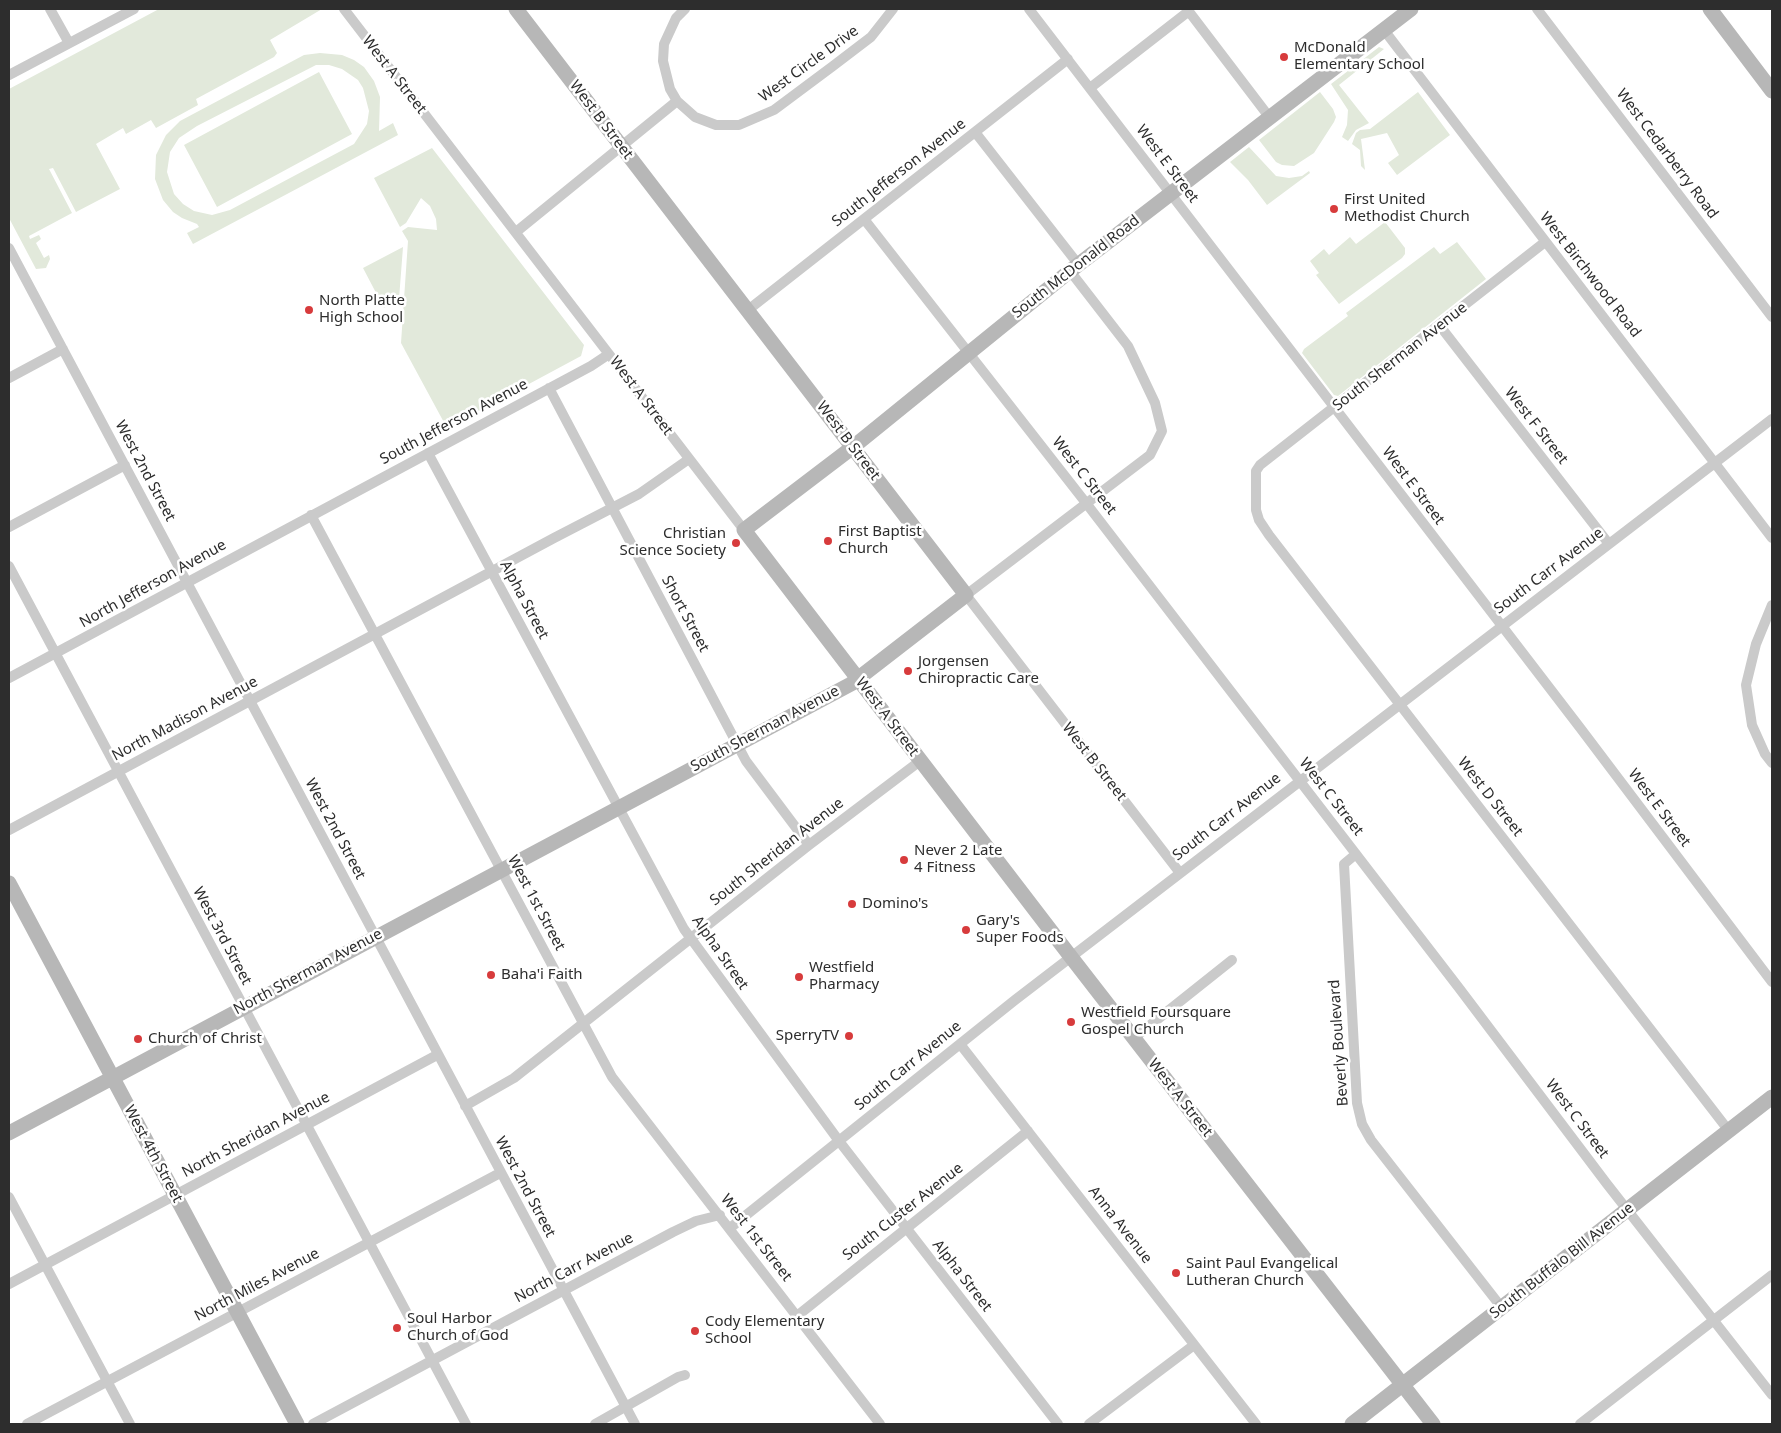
<!DOCTYPE html>
<html>
<head>
<meta charset="utf-8">
<style>
	body { margin:0 }
	#map { position:relative; width:1781px; height:1433px; overflow:hidden; background:#fff; font-family:"Noto Sans",sans-serif }
	canvas { display:block }
	.frame { position:absolute; inset:0; border:10px solid #2d2d2d; pointer-events:none }
</style>
</head>
<body>
<div id="map">
<canvas width="1781" height="1433"></canvas>
<div class="frame"></div>
</div>
<script>
const ctx = document.querySelector('canvas').getContext('2d');
ctx.lineJoin = 'round';
function fillPath(path, color) {
  ctx.fillStyle = color;
  ctx.fill(path, 'evenodd');
}
function shape(rows) {
  const path = new Path2D();
  for (const r of rows) {
    path.moveTo(r[0], r[1]);
    for (let i = 2; i < r.length; i += 2) path.lineTo(r[i], r[i + 1]);
  }
  return path;
}
function strokePath(path, color, width, dash) {
  ctx.strokeStyle = color;
  ctx.lineWidth = width;
  ctx.lineCap = dash ? 'butt' : 'round';
  ctx.setLineDash(dash || []);
  ctx.stroke(path);
}
function write(font, color, halo, rows, align = 'center') {
  ctx.font = font + ' "Noto Sans",sans-serif';
  ctx.lineWidth = 5;
  ctx.setLineDash([]);
  ctx.textBaseline = 'middle';
  ctx.strokeStyle = halo;
  ctx.fillStyle = color;
  for (const [text, x, y, turn = 0] of rows) {
    ctx.save();
    ctx.translate(x, y);
    ctx.rotate((+turn || 0) * Math.PI / 180);
    ctx.textAlign = isNaN(turn) ? turn : align;
    if (halo) ctx.strokeText(text, 0, 0);
    ctx.fillText(text, 0, 0);
    ctx.restore();
  }
}
fillPath(shape([
	[159,9,322,9,270,40,277,53,274,57,196,99,198,105,156,128,151,120,126,134,123,128,96,144,120,189,76,212,53,168,49,169,72,213,29,236,30,239,39,235,41,239,36,243,44,258,49,255,50,259,46,268,36,269,9,218,9,89],
	[1379,47,1384,49,1339,85,1369,123,1356,130,1348,141,1342,137,1347,125,1348,110,1331,84],
	[320,53,342,55,354,60,364,67,374,81,380,97,379,131,393,123,398,135,193,244,187,233,199,227,197,224,182,218,173,212,163,200,155,179,156,155,166,135,180,121,304,55],
	[316,65,329,65,342,69,358,80,363,88,369,111,367,124,354,144,230,210,212,215,194,211,183,204,174,194,167,172,170,152,179,138,197,126],
	[319,72,352,134,217,207,184,145],
	[1320,92,1333,109,1336,117,1334,122,1314,153,1294,166,1282,165,1276,162,1259,140],
	[1418,92,1450,135,1397,175,1388,163,1399,155,1387,133,1361,139,1365,170,1361,166,1360,150,1352,144,1356,133,1360,130,1370,129],
	[1249,147,1276,176,1289,178,1302,176,1309,171,1310,173,1267,205,1248,180,1230,162],
	[432,148,584,345,581,356,447,428,401,343,408,241,402,231,408,227,437,230,436,219,430,206,421,198,406,223,400,227,374,178],
	[1385,222,1405,248,1405,254,1402,258,1339,304,1316,275,1319,273,1310,261,1324,249,1329,255,1350,237,1356,244],
	[1457,242,1486,279,1338,396,1334,395,1302,353,1304,349,1348,316,1346,313,1434,247,1440,254],
	[403,247,399,299,384,308,363,268]
]), '#e2e9db');
strokePath(shape([
	[50,9,69,43],
	[344,9,744,530],
	[685,9,676,18,664,44,663,61,670,89,677,101,695,117,716,125,739,125,774,110,833,66,871,37,893,9],
	[1029,9,1581,729,1772,982],
	[1187,9,1270,118],
	[1537,9,1772,317],
	[1384,30,1772,538],
	[9,75,134,9],
	[1090,88,1189,11],
	[975,132,1078,264],
	[864,219,1086,503,1459,988,1607,1184,1772,1395],
	[516,232,677,101],
	[1545,242,1260,465,1256,471,1256,510,1259,520,1269,535,1729,1131],
	[9,248,635,1424],
	[1070,271,1128,346,1155,403,1162,431,1150,455,966,595,1180,873],
	[748,310,1068,59],
	[1440,326,1609,544],
	[9,378,63,349],
	[549,388,746,761,809,845],
	[428,453,684,929,839,1141,1058,1424],
	[311,515,612,1077,880,1424],
	[9,527,125,465],
	[9,566,466,1424],
	[1772,605,1756,644,1746,685,1752,725,1765,754,1772,763],
	[9,678,591,366,609,354],
	[9,830,554,538,639,494,689,459],
	[1356,854,1344,864,1357,1103,1362,1124,1371,1140,1502,1308],
	[1134,1038,1232,960],
	[960,1044,1256,1424],
	[465,1106,514,1078,809,845,920,761],
	[9,1197,130,1424],
	[730,1228,1015,1000,1772,419],
	[9,1284,437,1055],
	[797,1316,1028,1131],
	[27,1424,500,1173],
	[313,1424,673,1232,696,1221,720,1215],
	[595,1424,678,1377,685,1375],
	[1089,1424,1194,1345],
	[1580,1424,1772,1275]
]), '#cacaca', 10);
strokePath(shape([
	[1411,9,1070,271,853,447,744,530,1071,957,1433,1424],
	[1710,9,1772,91],
	[9,883,297,1424],
	[9,1133,851,684,966,595,516,9],
	[1352,1424,1772,1097]
]), '#b7b7b7', 15);
for (const [x, y, r, color] of [
	[1284,57,5,"#d73b3c"],
	[1334,209,5,"#d73b3c"],
	[309,310,5,"#d73b3c"],
	[828,541,5,"#d73b3c"],
	[736,543,5,"#d73b3c"],
	[908,671,5,"#d73b3c"],
	[904,860,5,"#d73b3c"],
	[852,904,5,"#d73b3c"],
	[966,930,5,"#d73b3c"],
	[491,975,5,"#d73b3c"],
	[799,977,5,"#d73b3c"],
	[1071,1022,5,"#d73b3c"],
	[849,1036,5,"#d73b3c"],
	[138,1039,5,"#d73b3c"],
	[1176,1273,5,"#d73b3c"],
	[397,1328,5,"#d73b3c"],
	[695,1331,5,"#d73b3c"]
]) {
  const dot = new Path2D();
  dot.arc(x, y, r, 0, 2 * Math.PI);
  ctx.fillStyle = color;
  ctx.fill(dot);
  strokePath(dot, '#fff', 2);
}
write('15px', '#2d2d2d', '#fff', [
	["McDonald",1294,48],
	["Elementary School",1294,65],
	["First United",1344,200],
	["Methodist Church",1344,217],
	["North Platte",319,301],
	["High School",319,318],
	["First Baptist",838,532],
	["Church",838,549],
	["Christian",726,534,"right"],
	["Science Society",726,551,"right"],
	["Jorgensen",918,662],
	["Chiropractic Care",918,679],
	["Never 2 Late",914,851],
	["4 Fitness",914,868],
	["Domino's",862,904],
	["Gary's",976,921],
	["Super Foods",976,938],
	["Westfield",809,968],
	["Pharmacy",809,985],
	["Baha'i Faith",501,975],
	["Westfield Foursquare",1081,1013],
	["Gospel Church",1081,1030],
	["SperryTV",839,1036,"right"],
	["Church of Christ",148,1039],
	["Saint Paul Evangelical",1186,1264],
	["Lutheran Church",1186,1281],
	["Soul Harbor",407,1319],
	["Church of God",407,1336],
	["Cody Elementary",705,1322],
	["School",705,1339]
], 'left');
write('15px', '#2d2d2d', '#fff', [
	["West Circle Drive",809,64,-36],
	["West A Street",394,75,52],
	["West B Street",601,120,53],
	["West Cedarberry Road",1667,154,53],
	["West E Street",1167,164,53],
	["South Jefferson Avenue",899,173,-38],
	["South McDonald Road",1076,267,-38],
	["West Birchwood Road",1590,275,52],
	["South Sherman Avenue",1400,357,-38],
	["West A Street",641,396,53],
	["South Jefferson Avenue",454,422,-28],
	["West F Street",1536,426,52],
	["West B Street",848,441,53],
	["West 2nd Street",145,471,62],
	["West C Street",1084,476,52],
	["West E Street",1413,486,53],
	["South Carr Avenue",1549,571,-37],
	["North Jefferson Avenue",153,584,-29],
	["Alpha Street",524,600,62],
	["Short Street",685,614,62],
	["West A Street",887,717,53],
	["North Madison Avenue",185,719,-28],
	["South Sherman Avenue",765,729,-28],
	["West B Street",1094,762,52],
	["West C Street",1331,797,52],
	["West D Street",1490,797,52],
	["West E Street",1659,808,53],
	["South Carr Avenue",1227,817,-38],
	["West 2nd Street",335,829,62],
	["South Sheridan Avenue",777,852,-38],
	["West 1st Street",536,903,62],
	["West 3rd Street",222,936,62],
	["Alpha Street",720,953,55],
	["North Sherman Avenue",308,972,-28],
	["Beverly Boulevard",1339,1043,-94],
	["South Carr Avenue",908,1066,-39],
	["West A Street",1180,1098,52],
	["West C Street",1577,1119,53],
	["North Sheridan Avenue",256,1135,-28],
	["West 4th Street",153,1154,62],
	["West 2nd Street",525,1187,62],
	["South Custer Avenue",903,1212,-38],
	["Anna Avenue",1120,1225,52],
	["West 1st Street",756,1238,52],
	["South Buffalo Bill Avenue",1562,1261,-38],
	["North Carr Avenue",574,1268,-28],
	["Alpha Street",962,1276,52],
	["North Miles Avenue",257,1285,-28]
]);
</script>
</body>
</html>
